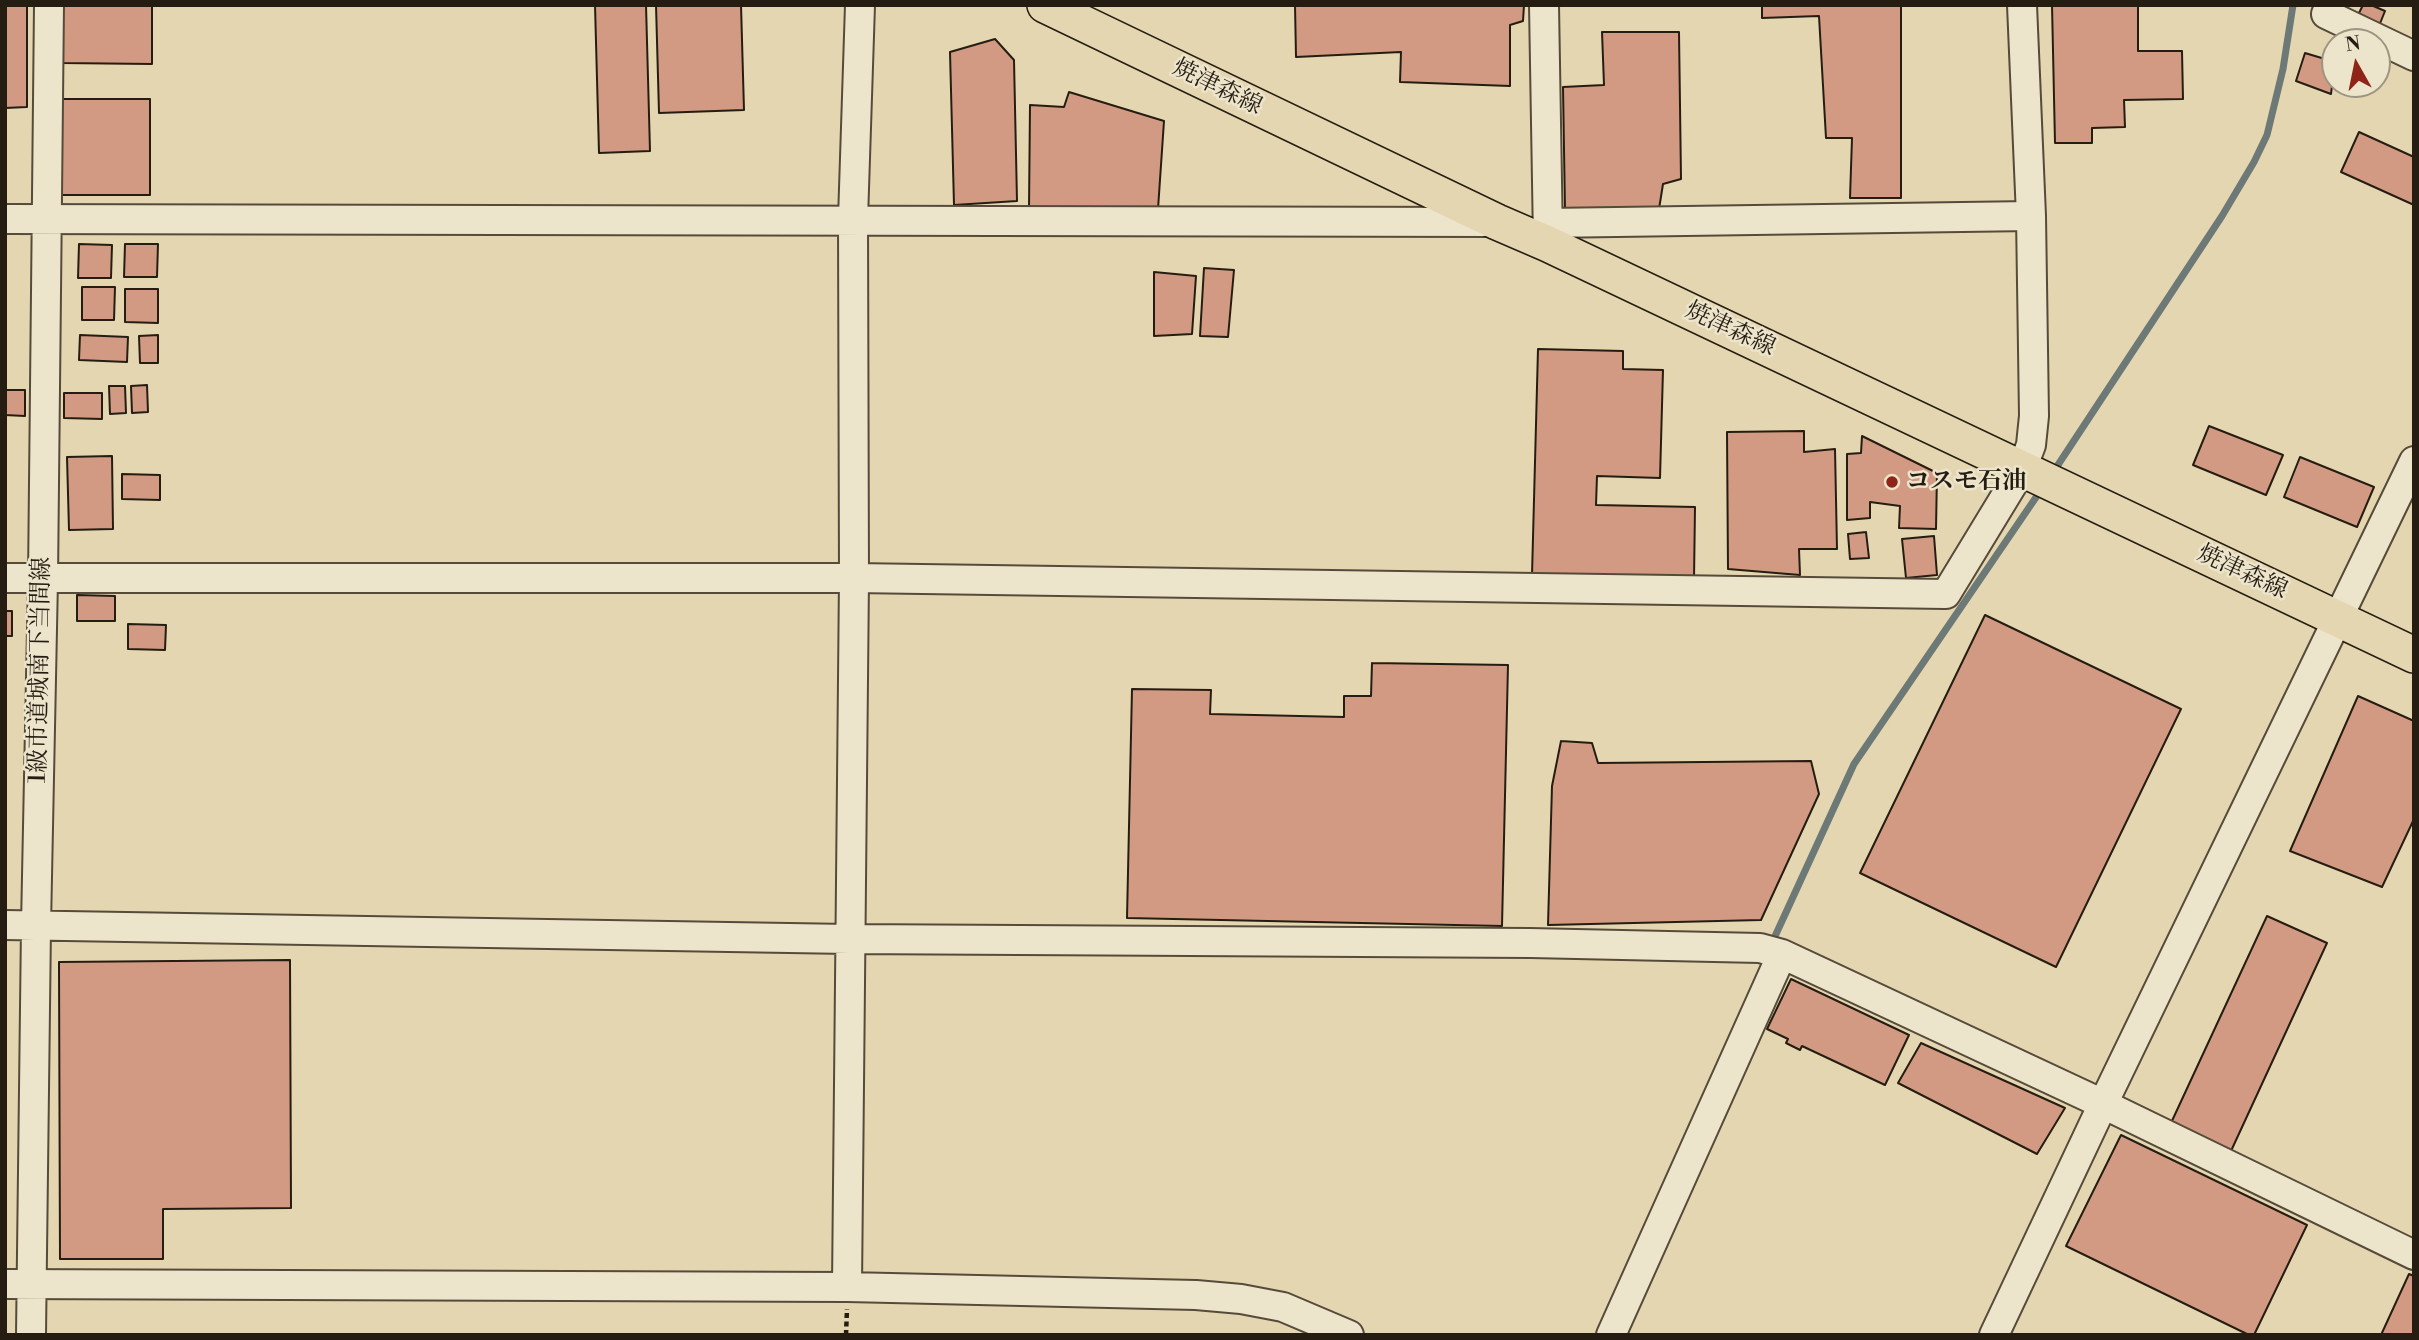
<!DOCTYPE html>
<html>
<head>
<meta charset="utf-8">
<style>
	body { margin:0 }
	#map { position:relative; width:2419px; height:1340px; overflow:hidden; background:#e4d6b0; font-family:"Libre Bodoni",serif }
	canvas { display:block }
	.frame { position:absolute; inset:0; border:7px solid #261d12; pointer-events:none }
	.north { position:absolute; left:2321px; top:28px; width:70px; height:70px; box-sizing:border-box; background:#ede4cc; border:2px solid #9d9482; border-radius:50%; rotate:351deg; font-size:19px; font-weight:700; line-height:28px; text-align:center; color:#261d12 }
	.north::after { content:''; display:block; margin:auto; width:24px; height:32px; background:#8f2418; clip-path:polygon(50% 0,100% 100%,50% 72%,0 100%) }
</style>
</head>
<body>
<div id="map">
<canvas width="2419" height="1340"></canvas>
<div class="frame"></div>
<div class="north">N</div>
</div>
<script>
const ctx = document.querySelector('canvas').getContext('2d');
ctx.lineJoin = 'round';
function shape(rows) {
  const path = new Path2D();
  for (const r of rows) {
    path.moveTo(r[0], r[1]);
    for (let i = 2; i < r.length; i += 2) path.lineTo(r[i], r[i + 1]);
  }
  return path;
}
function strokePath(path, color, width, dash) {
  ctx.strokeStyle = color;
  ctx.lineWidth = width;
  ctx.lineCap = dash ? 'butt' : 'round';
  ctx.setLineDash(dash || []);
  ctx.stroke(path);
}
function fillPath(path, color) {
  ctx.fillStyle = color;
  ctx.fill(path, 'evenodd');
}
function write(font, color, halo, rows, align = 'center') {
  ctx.font = font + ' "Libre Bodoni","Noto Serif JP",serif';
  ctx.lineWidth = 5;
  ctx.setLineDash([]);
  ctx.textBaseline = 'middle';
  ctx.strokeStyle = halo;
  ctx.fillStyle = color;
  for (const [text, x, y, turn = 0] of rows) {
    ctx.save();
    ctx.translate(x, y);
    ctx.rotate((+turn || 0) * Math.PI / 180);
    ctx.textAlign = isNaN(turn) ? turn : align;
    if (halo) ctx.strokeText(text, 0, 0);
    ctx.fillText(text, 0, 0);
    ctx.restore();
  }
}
strokePath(shape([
	[2052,474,2222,216,2254,162,2267,135,2283,69,2293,5],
	[1771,945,1854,764,2041,490]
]), '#6d7976', 7);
const building = shape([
	[5,5,27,5,27,107,5,108,5,5],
	[61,5,152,5,152,64,61,63,61,5],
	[595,5,646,5,650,151,599,153,595,5],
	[656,5,741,5,744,110,659,113,656,5],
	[1295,5,1524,5,1523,21,1510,25,1510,86,1400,82,1401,52,1296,57,1295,5],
	[1762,5,1901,5,1901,198,1850,198,1852,138,1826,138,1819,16,1762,18,1762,5],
	[2052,5,2138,5,2138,51,2182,51,2183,99,2124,100,2125,127,2092,128,2092,143,2055,143,2052,5],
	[2363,5,2371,5,2385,11,2379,26,2357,17,2363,5],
	[1602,32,1679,32,1681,179,1663,184,1659,209,1565,211,1563,87,1604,85,1602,32],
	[995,39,1014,60,1017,201,954,205,950,52,995,39],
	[2305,53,2335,62,2331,94,2296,81,2305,53],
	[1069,92,1164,121,1158,209,1029,209,1030,105,1064,107,1069,92],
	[62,99,150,99,150,195,61,195,62,99],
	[2359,132,2414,157,2414,205,2341,172,2359,132],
	[79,244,112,245,111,278,78,278,79,244],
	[125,244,158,244,157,277,124,277,125,244],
	[1204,268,1234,270,1228,337,1200,336,1204,268],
	[1154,272,1196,276,1192,334,1154,336,1154,272],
	[82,287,115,287,114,320,82,320,82,287],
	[125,289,158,289,158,323,125,322,125,289],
	[80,335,128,337,127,362,79,360,80,335],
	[158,335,158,363,140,363,139,336,158,335],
	[1538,349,1623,351,1623,369,1663,370,1660,478,1597,476,1596,505,1695,507,1694,579,1532,575,1538,349],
	[147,385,148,412,132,413,131,386,147,385],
	[109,386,125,386,126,413,110,414,109,386],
	[5,390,25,390,25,416,5,415,5,390],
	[64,393,102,393,102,419,64,418,64,393],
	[2209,426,2283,455,2266,495,2193,465,2209,426],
	[1804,431,1804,452,1835,449,1837,549,1799,549,1800,575,1728,569,1727,432,1804,431],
	[1862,436,1937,473,1936,529,1899,528,1900,506,1870,502,1870,518,1847,520,1847,454,1861,453,1862,436],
	[112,456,113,529,69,530,67,457,112,456],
	[2300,457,2374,487,2357,527,2284,497,2300,457],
	[122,474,160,475,160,500,122,499,122,474],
	[1866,532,1869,558,1850,559,1848,534,1866,532],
	[1934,536,1937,575,1906,578,1902,539,1934,536],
	[77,595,115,596,115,621,77,621,77,595],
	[5,611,12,611,12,636,5,636,5,611],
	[1985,615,2181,709,2056,967,1860,873,1985,615],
	[128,624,166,625,165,650,128,649,128,624],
	[1372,663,1508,665,1502,926,1127,918,1132,689,1211,690,1210,714,1344,717,1344,696,1371,696,1372,663],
	[2358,696,2414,721,2414,819,2382,887,2290,851,2358,696],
	[1561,741,1592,743,1598,763,1811,761,1819,794,1761,920,1548,925,1552,786,1561,741],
	[2267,916,2327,943,2231,1151,2171,1123,2267,916],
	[290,960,291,1208,163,1209,163,1259,60,1259,59,962,290,960],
	[1791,979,1909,1035,1885,1085,1802,1046,1800,1050,1786,1043,1788,1039,1767,1029,1791,979],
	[1921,1043,2065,1108,2037,1154,1898,1083,1921,1043],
	[2121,1135,2307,1225,2254,1335,2249,1335,2066,1246,2121,1135],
	[2409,1274,2414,1276,2414,1335,2381,1335,2409,1274]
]);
fillPath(building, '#d29a82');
strokePath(building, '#261d12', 2);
const minor = shape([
	[1544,5,1548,240],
	[2326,14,2414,56],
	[5,219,1494,222],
	[1547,223,2031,216],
	[5,578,854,578,1946,594,2022,469,2031,445,2034,416,2031,216,2022,5],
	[5,925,849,939,1530,943,1760,948,1782,954,2103,1104,2414,1255],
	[5,1284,847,1287,1196,1295,1241,1299,1283,1307,1349,1335],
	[847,1287,854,578,853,219,860,5],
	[31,1335,36,926,43,579,49,5],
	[1611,1335,1782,954],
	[1994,1335,2103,1104,2414,461]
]);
const major = shape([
	[1045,5,1497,222,1548,244,2414,655]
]);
strokePath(minor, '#564b3a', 32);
strokePath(major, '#261d12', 38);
strokePath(shape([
	[846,1335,847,1309]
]), '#261d12', 4.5, [5, 3.5]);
strokePath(minor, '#ede4cc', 28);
strokePath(major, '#e4d6b0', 35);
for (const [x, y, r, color] of [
	[1892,482,7,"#8f2418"]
]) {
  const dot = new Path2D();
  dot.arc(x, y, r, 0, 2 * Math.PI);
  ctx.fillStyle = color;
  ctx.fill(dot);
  strokePath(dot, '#ede4cc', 2.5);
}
write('24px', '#261d12', '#ede4cc', [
	["焼津森線",1217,88,26],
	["焼津森線",1730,330,25],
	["焼津森線",2242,573,25],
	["1級市道城南下当間線",41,670,-89]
]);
write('bold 24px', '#261d12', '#ede4cc', [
	["コスモ石油",1906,482]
], 'left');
</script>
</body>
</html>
